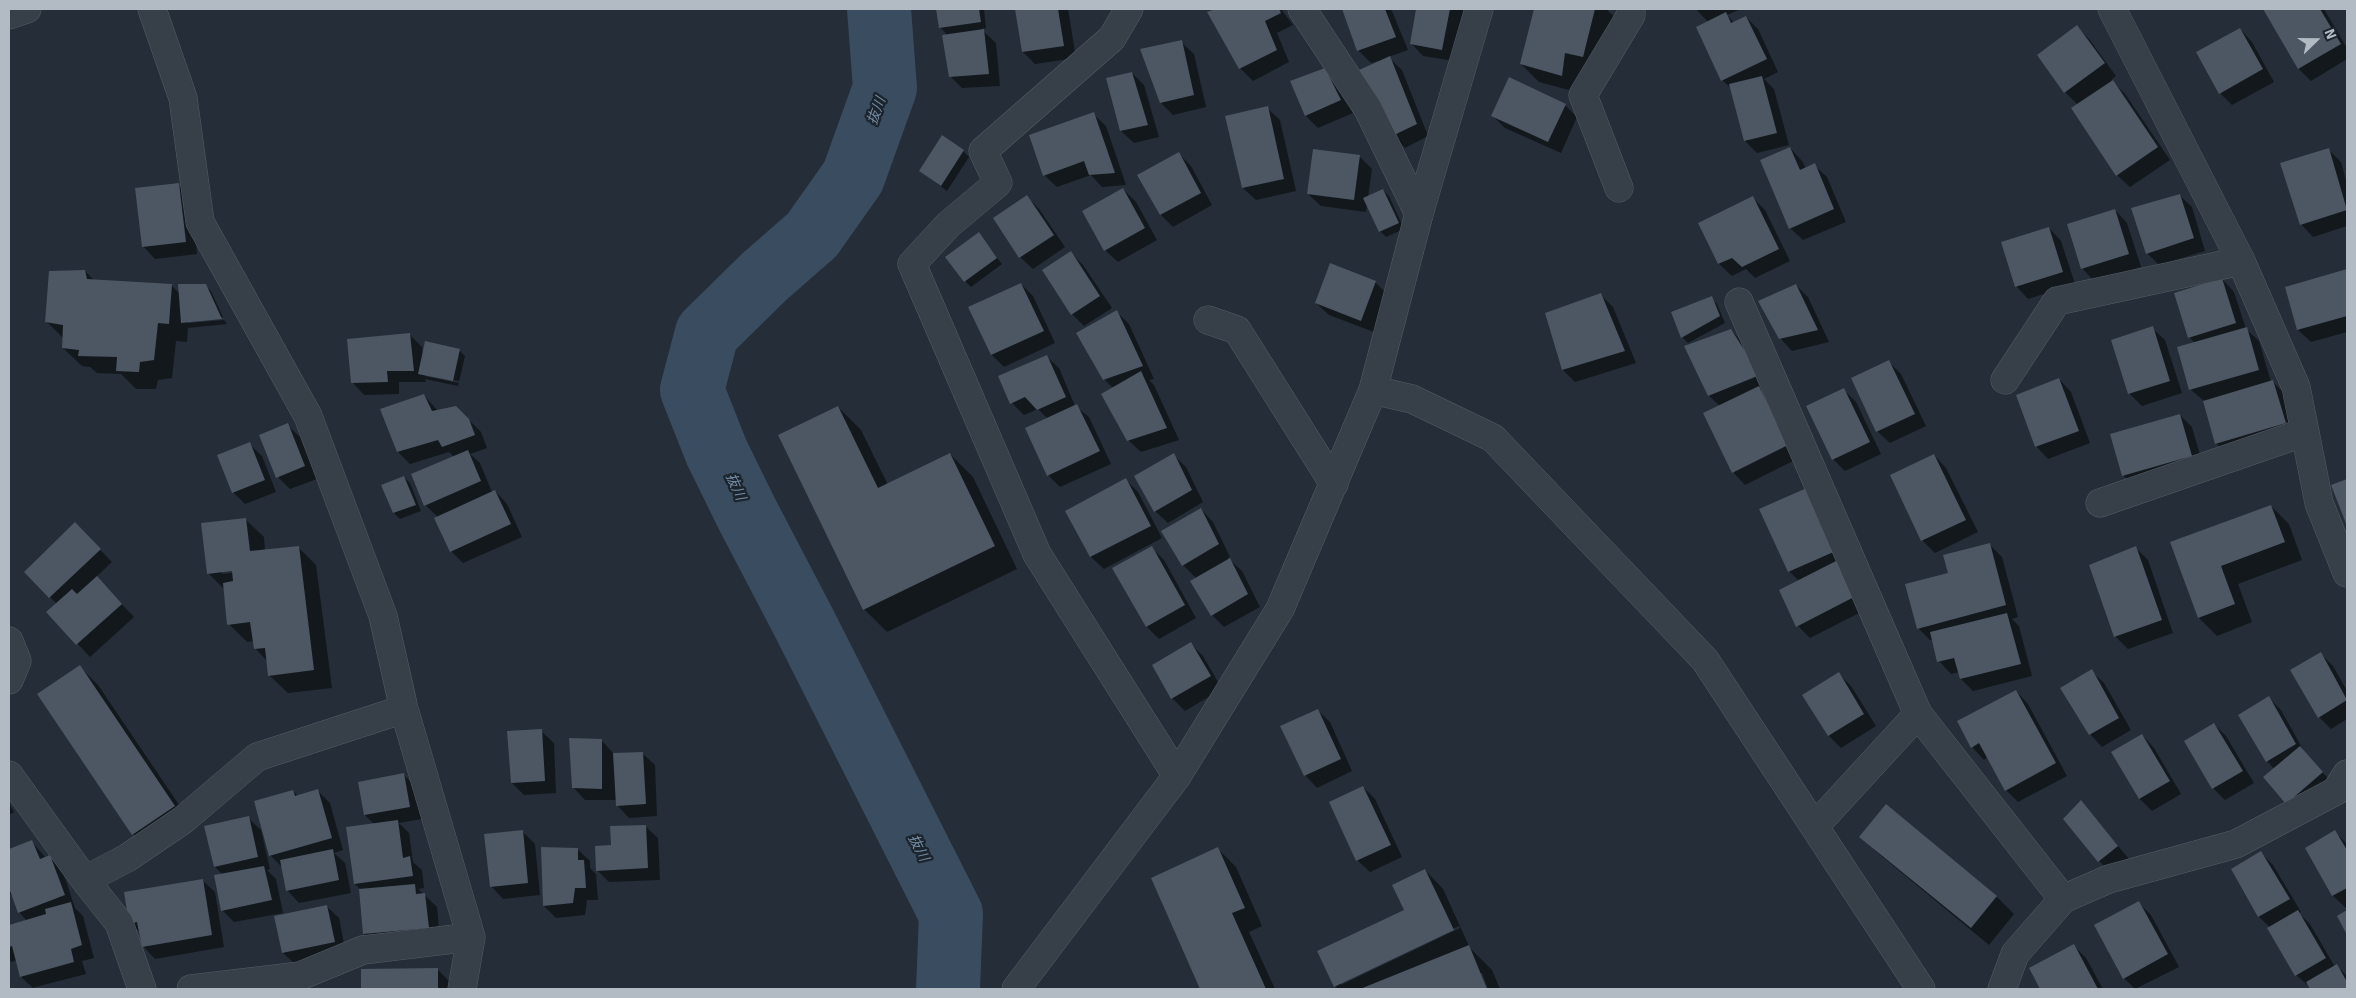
<!DOCTYPE html>
<html>
<head>
<meta charset="utf-8">
<style>
	body { margin:0 }
	#map { position:relative; width:2356px; height:998px; overflow:hidden; background:#242d38; font-family:Signika,sans-serif }
	canvas { display:block }
	.frame { position:absolute; inset:0; border:10px solid #b2bac4; pointer-events:none }
	.north { position:absolute; left:2291px; top:15px; width:50px; height:50px; -webkit-text-stroke:4px #1c242d; paint-order:stroke; rotate:68deg; font-size:14px; font-weight:700; line-height:20px; text-align:center; color:#b2bac4 }
	.north::after { content:''; display:block; margin:auto; width:18px; height:22px; background:#b2bac4; clip-path:polygon(50% 0,100% 100%,50% 72%,0 100%) }
</style>
</head>
<body>
<div id="map">
<canvas width="2356" height="998"></canvas>
<div class="frame"></div>
<div class="north">N</div>
</div>
<script>
const ctx = document.querySelector('canvas').getContext('2d');
ctx.lineJoin = 'round';
function fillPath(path, color) {
  ctx.fillStyle = color;
  ctx.fill(path, 'evenodd');
}
function shape(rows) {
  const path = new Path2D();
  for (const r of rows) {
    path.moveTo(r[0], r[1]);
    for (let i = 2; i < r.length; i += 2) path.lineTo(r[i], r[i + 1]);
  }
  return path;
}
function strokePath(path, color, width, dash) {
  ctx.strokeStyle = color;
  ctx.lineWidth = width;
  ctx.lineCap = dash ? 'butt' : 'round';
  ctx.setLineDash(dash || []);
  ctx.stroke(path);
}
function write(font, color, halo, rows, align = 'center') {
  ctx.font = font + ' Signika,"Noto Sans JP",sans-serif';
  ctx.lineWidth = 4.5;
  ctx.setLineDash([]);
  ctx.textBaseline = 'middle';
  ctx.strokeStyle = halo;
  ctx.fillStyle = color;
  for (const [text, x, y, turn = 0] of rows) {
    ctx.save();
    ctx.translate(x, y);
    ctx.rotate((+turn || 0) * Math.PI / 180);
    ctx.textAlign = isNaN(turn) ? turn : align;
    if (halo) ctx.strokeText(text, 0, 0);
    ctx.fillText(text, 0, 0);
    ctx.restore();
  }
}
fillPath(shape([
	[937,9,984,9,986,28,981,29,996,43,1000,86,962,88,950,76,948,36,940,27],
	[1016,9,1068,9,1076,58,1035,64,1023,52],
	[1218,9,1281,9,1293,25,1277,33,1289,62,1253,81,1240,68,1209,12],
	[1343,9,1390,9,1392,11,1408,50,1388,57,1402,70,1428,136,1405,148,1393,135,1378,62,1378,61,1371,63,1359,51],
	[1417,9,1464,9,1454,61,1423,56,1411,43],
	[1535,9,1606,9,1615,17,1580,93,1539,82,1521,64],
	[1696,9,1741,9,1727,15,1734,23,1746,17,1758,29,1778,72,1764,79,1774,89,1789,145,1757,153,1745,141,1732,89,1722,80,1708,22],
	[2266,9,2324,9,2347,48,2347,59,2311,81,2299,69,2264,10],
	[2077,27,2089,39,2116,76,2111,80,2125,94,2170,160,2130,187,2117,175,2078,105,2065,92,2038,55],
	[2240,29,2252,42,2274,82,2232,105,2220,93],
	[1181,42,1194,54,1206,107,1173,115,1161,103],
	[1325,70,1337,82,1353,113,1318,128,1306,116,1291,82],
	[1132,73,1144,85,1159,137,1134,143,1121,131],
	[1565,105,1577,117,1561,153,1505,128,1493,116],
	[1267,108,1280,120,1296,191,1256,200,1243,188],
	[1093,114,1106,126,1126,185,1102,187,1091,175,1057,187,1044,175],
	[1790,148,1802,161,1806,169,1814,165,1827,177,1846,222,1803,240,1790,228],
	[2328,149,2341,162,2347,184,2347,226,2313,237,2301,224],
	[963,151,969,157,947,191,920,171],
	[1179,154,1191,166,1212,205,1173,227,1161,215,1139,176],
	[1359,156,1372,169,1368,197,1383,190,1389,196,1404,229,1386,237,1380,231,1367,204,1366,212,1321,206,1308,194],
	[178,185,191,197,197,254,155,259,143,246],
	[1123,189,1136,202,1157,240,1118,262,1105,250],
	[2179,195,2192,207,2205,251,2159,265,2147,253],
	[1027,197,1039,209,1065,247,1033,269,1020,257],
	[1753,198,1765,210,1790,261,1755,278,1746,269,1732,276,1719,264,1699,224],
	[2115,210,2127,223,2141,267,2094,281,2082,268],
	[2049,228,2061,241,2075,284,2028,299,2016,286],
	[979,234,1002,264,971,287,965,281],
	[1071,253,1083,265,1112,308,1084,326,1072,314],
	[85,271,95,281,171,285,180,294,205,285,211,291,223,317,188,321,188,323,224,320,227,324,188,328,187,342,176,341,172,378,158,380,156,389,136,389,121,374,97,373,90,367,82,366,63,348,64,339,47,322],
	[2347,271,2347,332,2311,342,2298,330,2286,288],
	[2222,279,2234,292,2246,329,2259,341,2271,382,2273,382,2285,394,2297,436,2228,455,2216,443,2204,401,2190,389,2195,343,2189,337],
	[1375,282,1388,295,1374,332,1329,315,1316,303],
	[1021,284,1033,296,1055,343,1004,367,992,355,970,308],
	[1796,285,1808,297,1829,342,1792,351,1780,338],
	[1600,294,1613,307,1636,363,1575,382,1563,370,1546,313],
	[1711,298,1717,304,1725,323,1688,343,1682,337],
	[1117,312,1129,324,1154,379,1149,380,1154,385,1179,440,1141,452,1128,440,1113,388,1104,379],
	[2152,328,2165,340,2182,393,2142,406,2130,394,2112,340],
	[1731,330,1743,343,1771,387,1762,391,1771,400,1799,458,1745,485,1733,472,1720,406,1709,396,1685,347],
	[410,335,422,347,423,354,459,350,465,356,458,386,425,379,426,382,399,382,399,394,364,395,352,382],
	[425,374,459,381,459,383,425,376],
	[1046,356,1059,368,1075,406,1089,417,1111,464,1060,487,1048,475,1048,419,1038,409,1024,415,1012,403],
	[1889,362,1901,374,1926,426,1890,443,1877,431],
	[2059,379,2071,392,2090,443,2048,459,2036,446],
	[1844,390,1856,402,1881,454,1845,471,1833,459],
	[424,395,438,411,456,407,481,432,487,448,470,454,480,463,492,492,495,491,507,504,522,537,463,563,451,551,438,517,425,505,454,457,449,452,410,464,398,452,382,409],
	[838,407,861,430,888,485,950,454,973,477,1017,569,887,632,864,609],
	[2180,415,2192,427,2204,469,2136,488,2124,476,2112,435],
	[287,425,300,437,317,479,290,489,278,477],
	[249,444,262,456,276,492,245,504,233,492],
	[1173,455,1186,467,1203,502,1168,523,1155,511],
	[1934,455,1946,468,1978,532,1935,553,1922,540],
	[404,477,410,483,421,511,400,519,394,513],
	[1126,480,1138,492,1162,538,1104,569,1091,557,1067,511],
	[1808,488,1867,609,1810,638,1798,626,1799,581,1789,571],
	[2271,506,2289,524,2302,560,2238,584,2252,622,2217,636,2199,618,2172,543],
	[1201,509,1213,522,1230,557,1228,558,1242,571,1260,607,1224,627,1212,615,1196,578,1183,565],
	[245,519,264,537,265,551,298,547,316,565,332,688,288,693,269,675,268,662,255,648,254,641,247,642,229,624,225,590,208,573],
	[238,569,239,572,222,574,222,571],
	[75,524,112,562,96,577,134,617,90,657,48,612,57,604,25,572],
	[1990,545,2002,557,2018,617,2012,619,2019,626,2032,676,1973,691,1961,679,1959,672,1951,674,1939,661,1933,640,1930,640,1918,628,1949,574],
	[1151,547,1164,560,1196,618,1159,639,1147,627],
	[2136,548,2148,560,2173,633,2128,649,2115,636],
	[1191,644,1203,656,1222,689,1185,711,1172,698,1154,666],
	[2320,653,2333,666,2347,691,2347,719,2331,729,2319,717],
	[80,667,98,685,192,824,151,852,133,834],
	[2091,671,2104,683,2131,730,2102,747,2090,734],
	[1839,674,1851,686,1876,726,1841,748,1829,736],
	[2016,691,2028,704,2067,776,2018,802,2006,790,1988,757,1984,760,1972,747],
	[2269,698,2281,710,2305,753,2334,785,2287,803,2274,769,2267,761],
	[1317,710,1330,722,1352,771,1317,788,1305,775],
	[2214,724,2226,736,2254,783,2225,800,2213,788],
	[541,731,554,743,556,793,524,795,512,783],
	[2142,735,2154,748,2181,794,2152,811,2140,799,2113,752],
	[601,740,614,754,642,753,655,765,657,816,629,818,617,805,617,800,585,800,573,787],
	[404,775,416,787,422,819,399,823,409,833,413,862,422,870,424,888,418,889,437,907,440,940,377,946,364,934,360,889,355,884,374,824,365,815],
	[1363,787,1375,799,1402,857,1370,872,1357,860],
	[317,790,330,803,343,850,334,853,345,863,351,893,299,903,287,890,282,867,270,855,293,791,298,796],
	[2081,802,2129,859,2111,873,2099,861],
	[9,803,14,812,9,815],
	[248,818,261,830,270,869,267,870,276,879,283,913,234,922,222,910,223,875,215,867,206,827],
	[645,826,658,838,660,880,609,882,597,870,612,846],
	[522,831,535,844,540,895,503,899,491,886],
	[2335,832,2347,844,2346,908,2333,896,2306,849],
	[1861,837,1996,896,2014,914,1989,945,1879,854],
	[32,842,46,858,50,857,62,869,75,908,83,916,94,958,82,961,86,974,28,989,33,988,21,977,17,960,11,962,9,959,9,926,27,921,19,912,14,898,9,893,9,850],
	[577,849,590,861,590,868,596,874,598,900,587,900,585,915,556,918,544,906],
	[1218,849,1236,867,1262,926,1249,932,1275,989,1202,989,1153,878],
	[2261,853,2273,865,2301,912,2299,913,2310,924,2335,967,2337,966,2347,976,2347,989,2312,989,2296,975,2271,928,2259,917,2233,870],
	[1425,870,1443,889,1470,948,1492,970,1500,989,1488,989,1482,973,1479,973,1486,989,1338,989,1335,986,1406,910],
	[1459,926,1460,928,1341,985,1341,982],
	[202,880,215,892,224,947,155,959,143,946,141,933,130,923],
	[2139,903,2151,915,2179,967,2135,989,2124,978],
	[326,906,339,918,346,954,296,965,283,953,276,917],
	[2074,946,2086,958,2103,989,2042,989,2031,968],
	[362,970,438,970,450,982,450,989,362,989]
]), '#0007');
strokePath(shape([
	[879,9,885,88,853,177,812,235,764,277,707,333,692,390,717,453,747,514,805,625,951,914,948,989]
]), '#3a4c5f', 64);
fillPath(shape([
	[936,9,979,9,981,22,939,28],
	[1015,9,1058,9,1064,46,1022,52],
	[1215,9,1279,9,1281,13,1265,21,1277,50,1239,69,1207,12],
	[1342,9,1385,9,1396,37,1357,51],
	[1416,9,1450,9,1442,50,1410,44],
	[1534,9,1595,9,1583,57,1565,53,1562,76,1520,64],
	[2263,9,2320,9,2341,44,2298,69],
	[1726,12,1731,23,1746,16,1767,59,1721,81,1696,27],
	[2077,25,2105,63,2064,93,2037,55],
	[2240,28,2263,69,2219,94,2196,52],
	[984,29,989,74,949,77,942,35],
	[1182,40,1194,95,1160,103,1140,49],
	[1390,56,1417,124,1392,136,1359,70],
	[1325,68,1341,100,1305,116,1290,81],
	[1132,72,1148,125,1120,131,1106,78],
	[1762,76,1777,133,1744,141,1729,84],
	[1509,77,1566,104,1548,142,1491,116],
	[2113,80,2158,147,2116,176,2071,108],
	[1268,106,1284,179,1242,188,1225,116],
	[1094,112,1115,173,1089,175,1084,161,1043,176,1029,135],
	[942,135,964,150,941,186,919,171],
	[1790,147,1800,170,1815,163,1834,209,1789,229,1760,160],
	[2329,148,2347,210,2300,225,2280,163],
	[1313,149,1360,155,1354,200,1307,194],
	[1179,152,1201,193,1160,215,1137,175],
	[179,183,186,242,142,247,135,188],
	[1123,188,1145,228,1104,251,1082,211],
	[1383,189,1399,223,1379,232,1363,198],
	[2180,194,2194,238,2146,254,2131,208],
	[1027,195,1054,235,1019,258,993,218],
	[1753,196,1779,249,1742,267,1732,258,1718,264,1698,223],
	[2115,209,2129,254,2081,269,2067,224],
	[2049,227,2063,272,2015,287,2001,242],
	[979,232,997,258,964,282,945,257],
	[1071,251,1100,296,1071,315,1042,270],
	[1330,263,1376,281,1361,321,1315,303],
	[2347,269,2347,316,2297,330,2285,287],
	[85,270,87,279,172,284,169,324,158,323,154,360,140,362,139,372,116,371,117,357,78,356,79,350,62,348,63,325,45,322,49,271],
	[2222,278,2236,323,2188,338,2174,293],
	[1021,283,1044,331,991,355,968,307],
	[178,284,206,284,222,319,181,323],
	[1796,284,1818,330,1779,339,1758,301],
	[1601,293,1625,351,1562,370,1545,313],
	[1712,296,1720,316,1681,338,1671,312],
	[1117,310,1143,366,1103,380,1076,333],
	[2153,326,2170,381,2128,394,2111,340],
	[2247,327,2259,370,2189,390,2177,347],
	[1731,329,1760,375,1708,396,1684,346],
	[410,333,414,371,387,371,388,382,351,383,347,339],
	[425,341,460,349,453,381,418,374],
	[1047,355,1066,397,1037,410,1025,397,1010,404,998,376],
	[1889,360,1915,414,1876,432,1851,378],
	[1141,371,1167,428,1127,441,1101,394],
	[2059,378,2079,431,2035,447,2016,395],
	[2273,380,2286,423,2215,444,2203,401],
	[1759,386,1788,445,1732,473,1703,413],
	[1844,388,1870,442,1832,460,1806,406],
	[424,394,432,411,456,406,469,419,475,435,442,447,438,440,397,452,380,409],
	[1077,404,1100,451,1047,476,1025,428],
	[838,406,878,488,950,453,995,546,863,610,778,435],
	[2180,414,2192,456,2122,476,2110,434],
	[288,423,305,466,276,478,259,435],
	[250,442,265,480,232,493,217,455],
	[468,450,481,481,424,506,411,474],
	[1174,453,1192,490,1154,512,1134,476],
	[1934,454,1966,520,1921,541,1890,475],
	[404,476,416,505,393,513,381,485],
	[1126,478,1151,526,1090,557,1065,511],
	[2347,479,2347,526,2331,485],
	[1809,487,1838,550,1788,572,1759,509],
	[495,490,511,524,450,552,434,518],
	[2271,505,2285,542,2221,566,2235,604,2198,618,2170,542],
	[1201,508,1219,544,1182,566,1161,531],
	[246,518,250,551,299,546,314,670,268,676,265,648,254,649,250,622,227,625,223,583,233,581,232,571,207,574,201,523],
	[75,522,101,549,49,598,24,572],
	[1990,543,2006,605,1917,629,1905,584,1948,573,1943,555],
	[1152,546,1185,605,1146,627,1112,568],
	[2136,546,2162,620,2114,637,2089,565],
	[1230,558,1248,594,1211,616,1190,581],
	[1838,560,1856,596,1796,627,1779,590],
	[97,576,122,604,76,645,46,612,72,589,77,594],
	[2007,613,2021,664,1960,679,1954,658,1937,662,1930,632],
	[1191,642,1211,676,1171,699,1152,665],
	[2321,652,2347,700,2318,718,2290,670],
	[80,665,175,806,132,835,37,694],
	[2092,669,2119,718,2089,735,2060,688],
	[1839,672,1864,714,1828,736,1802,695],
	[2016,690,2056,763,2005,791,1979,743,1971,748,1957,721],
	[2269,696,2296,744,2266,762,2238,715],
	[1318,709,1341,759,1304,776,1280,726],
	[2214,723,2243,771,2212,789,2184,741],
	[542,729,545,781,511,783,507,731],
	[2142,734,2170,781,2139,799,2111,752],
	[569,738,602,739,602,789,572,788],
	[2300,746,2323,772,2286,804,2263,777],
	[643,752,646,804,616,806,613,753],
	[404,773,410,807,364,815,358,782],
	[1363,786,1391,845,1356,861,1329,802],
	[318,789,332,838,269,856,254,801,293,790,295,796],
	[2081,800,2118,846,2098,862,2063,819],
	[1886,804,1997,896,1971,928,1859,837],
	[249,816,258,857,214,867,204,826],
	[398,820,403,858,410,856,413,876,354,884,346,827],
	[646,825,648,868,596,871,595,846,611,845,610,826],
	[523,830,528,883,490,887,484,834],
	[2335,830,2347,850,2347,888,2332,896,2305,848],
	[32,840,40,859,50,855,65,895,18,913,9,888,9,849],
	[541,847,578,848,578,860,584,860,586,888,575,888,573,903,543,906],
	[1218,847,1245,908,1232,913,1266,989,1200,989,1151,878],
	[333,849,339,880,286,891,280,860],
	[2261,851,2290,899,2258,917,2231,869],
	[264,866,272,900,221,911,214,875],
	[1425,869,1454,930,1334,987,1317,951,1404,910,1392,885],
	[203,879,212,935,142,947,137,922,129,924,124,892],
	[415,884,416,894,425,893,429,928,363,934,359,889],
	[2139,901,2168,954,2123,979,2094,925],
	[71,902,82,945,71,949,74,962,20,977,12,946,9,947,9,925,46,914,45,909],
	[327,905,335,942,282,953,274,916],
	[2298,910,2326,958,2295,976,2267,928],
	[2347,910,2347,935,2337,916],
	[2074,944,2098,989,2040,989,2029,968],
	[1469,945,1487,989,1360,989],
	[2337,964,2347,982,2347,989,2310,989,2306,982],
	[438,968,438,989,361,989,361,969]
]), '#4c5763');
const minor = shape([
	[152,9,183,98,200,222,308,416,383,616,404,709,471,937,462,989],
	[1129,9,1112,38,983,151,998,183,948,225,912,264,1037,554,1177,776],
	[1302,9,1368,109,1419,214],
	[2112,9,2241,261,2296,387,2319,503,2347,573],
	[9,15,27,9],
	[1619,188,1583,95,1631,15,1631,9],
	[1419,214,1479,9],
	[1739,302,1918,714,2063,899],
	[1208,320,1237,330,1334,484],
	[2005,380,2057,301,2241,261],
	[1373,390,1412,399,1493,438,1705,660,1921,989],
	[2100,503,2305,432],
	[9,641,17,661,9,680],
	[9,775,85,880,127,858,183,820,257,757,404,709],
	[1815,826,1918,714],
	[85,880,119,923,142,989],
	[191,989,300,976,363,950,471,937],
	[2002,989,2015,954,2063,899,2109,879,2236,844,2336,791,2347,774]
]);
const tertiary = shape([
	[1016,989,1177,776,1280,609,1373,390,1419,214]
]);
strokePath(minor, '#555d66', 29);
strokePath(tertiary, '#555d66', 29);
strokePath(minor, '#373f48', 28);
strokePath(tertiary, '#373f48', 28);
write('italic 14px', '#758ca5', '#1c242d', [
	["抜川",877,111,-70],
	["抜川",735,487,66],
	["抜川",918,848,63]
]);
</script>
</body>
</html>
